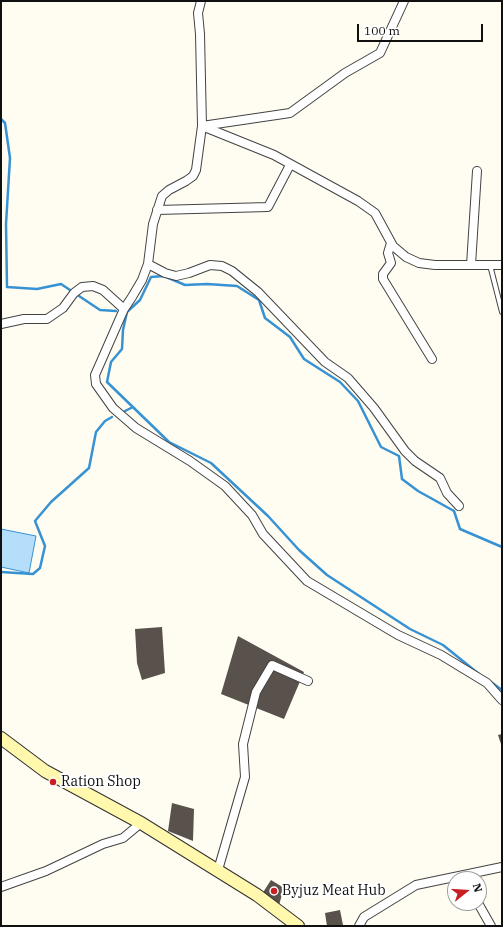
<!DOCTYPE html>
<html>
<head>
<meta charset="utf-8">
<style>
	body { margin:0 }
	#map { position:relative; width:503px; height:927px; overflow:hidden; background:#fffdf2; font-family:"IBM Plex Serif",serif }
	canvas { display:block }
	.frame { position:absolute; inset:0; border:2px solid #101010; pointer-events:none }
	.north { position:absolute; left:447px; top:871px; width:40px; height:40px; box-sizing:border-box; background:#fff; border:1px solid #9f9f9f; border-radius:50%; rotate:73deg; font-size:11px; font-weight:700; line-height:16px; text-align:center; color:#101010 }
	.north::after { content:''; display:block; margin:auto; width:14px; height:18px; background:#c81f23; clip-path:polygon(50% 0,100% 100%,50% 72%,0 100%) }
	.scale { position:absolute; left:357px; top:24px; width:126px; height:18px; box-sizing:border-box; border:2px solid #101010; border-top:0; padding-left:5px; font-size:12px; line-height:14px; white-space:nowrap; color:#101010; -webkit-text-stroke:3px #fff; paint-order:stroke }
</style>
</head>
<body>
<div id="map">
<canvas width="503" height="927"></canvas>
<div class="frame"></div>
<div class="north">N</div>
<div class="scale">100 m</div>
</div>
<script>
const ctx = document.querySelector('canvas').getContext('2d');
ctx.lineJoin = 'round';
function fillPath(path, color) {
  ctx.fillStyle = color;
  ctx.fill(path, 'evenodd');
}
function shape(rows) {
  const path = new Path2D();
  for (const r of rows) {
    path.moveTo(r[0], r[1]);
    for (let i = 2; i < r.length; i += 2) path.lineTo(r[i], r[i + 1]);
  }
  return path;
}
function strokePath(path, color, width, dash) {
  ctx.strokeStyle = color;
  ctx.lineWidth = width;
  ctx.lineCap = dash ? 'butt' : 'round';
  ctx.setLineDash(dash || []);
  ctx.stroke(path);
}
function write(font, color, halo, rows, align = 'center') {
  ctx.font = font + ' "IBM Plex Serif",serif';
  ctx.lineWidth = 4;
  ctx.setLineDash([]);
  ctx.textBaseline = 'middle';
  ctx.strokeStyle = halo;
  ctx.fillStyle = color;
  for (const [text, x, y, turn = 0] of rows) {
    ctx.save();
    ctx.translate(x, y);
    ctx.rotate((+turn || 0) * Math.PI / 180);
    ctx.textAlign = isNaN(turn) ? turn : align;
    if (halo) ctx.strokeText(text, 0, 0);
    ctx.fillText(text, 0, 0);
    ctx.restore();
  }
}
const water = shape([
	[1,529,36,536,29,573,1,567,1,529]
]);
fillPath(water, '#b4def9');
strokePath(water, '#3792d4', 1);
strokePath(shape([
	[1,119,5,123,10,158,6,224,7,287,37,289,61,284,100,310,116,311],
	[125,411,133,407],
	[1,572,33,574,40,568,45,546,35,521,51,502,89,468,96,432,105,421,112,417],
	[479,674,443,645,410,629,327,575,299,550,268,516,211,463,169,442,107,382,111,362,122,349,123,330,127,312,140,300,151,277,164,276,185,285,207,284,237,286,259,300,265,318,290,337,304,359,340,382,358,401,381,447,399,456,402,479,418,491,454,511,460,529,502,547],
	[491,682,502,690]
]), '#3792d4', 2.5);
fillPath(shape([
	[162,627,165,673,142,680,137,663,135,629],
	[238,636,304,672,284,719,221,694],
	[502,734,502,747,498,735],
	[172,803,194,809,193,841,168,831],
	[271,880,284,888,279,905,262,894],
	[340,910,343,925,327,926,325,913]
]), '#59514b');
const lane = shape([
	[490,265,502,312]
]);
const street = shape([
	[202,126,274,155,358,201,375,213,393,246,406,257,419,263,435,265,502,265],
	[202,126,290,113,345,73,380,53,404,1],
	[157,210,268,207,290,165],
	[391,243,388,253,391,263,383,274,383,279,432,359],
	[148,264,165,273,176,276,189,273,210,265,222,266,232,271,258,292,325,362,348,378,374,408,405,451,415,461,440,478,447,493,459,506],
	[471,265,477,171],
	[124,309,95,375,96,384,113,408,136,428,190,461,225,486,252,515,263,534,307,581,398,635,441,655,487,683,502,700],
	[1,324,24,319,47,319,63,308,74,293,82,287,93,286,103,290,124,309,132,297,142,280,148,264,153,224,162,196,169,190,186,181,193,176,196,170,202,126,200,34,198,13,201,1],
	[218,870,245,777,243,744,256,692,272,665,308,681],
	[1,887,46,871,103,844,123,838,141,823],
	[478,903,491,926],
	[359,926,364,917,416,885,502,867]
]);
const secondary = shape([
	[1,738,45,771,141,823,257,895,298,926]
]);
strokePath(lane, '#434343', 6);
strokePath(street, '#434343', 10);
strokePath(secondary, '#323232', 14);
strokePath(lane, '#fff', 4);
strokePath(street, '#fff', 8);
strokePath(secondary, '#fff8ad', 12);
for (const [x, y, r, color] of [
	[53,782,4,"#c81f23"],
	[274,891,4,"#c81f23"]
]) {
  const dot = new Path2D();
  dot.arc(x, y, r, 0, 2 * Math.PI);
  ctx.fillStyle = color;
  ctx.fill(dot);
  strokePath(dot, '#fff', 1.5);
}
write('14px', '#101010', '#fff', [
	["Ration Shop",61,782],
	["Byjuz Meat Hub",282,891]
], 'left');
</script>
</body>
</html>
